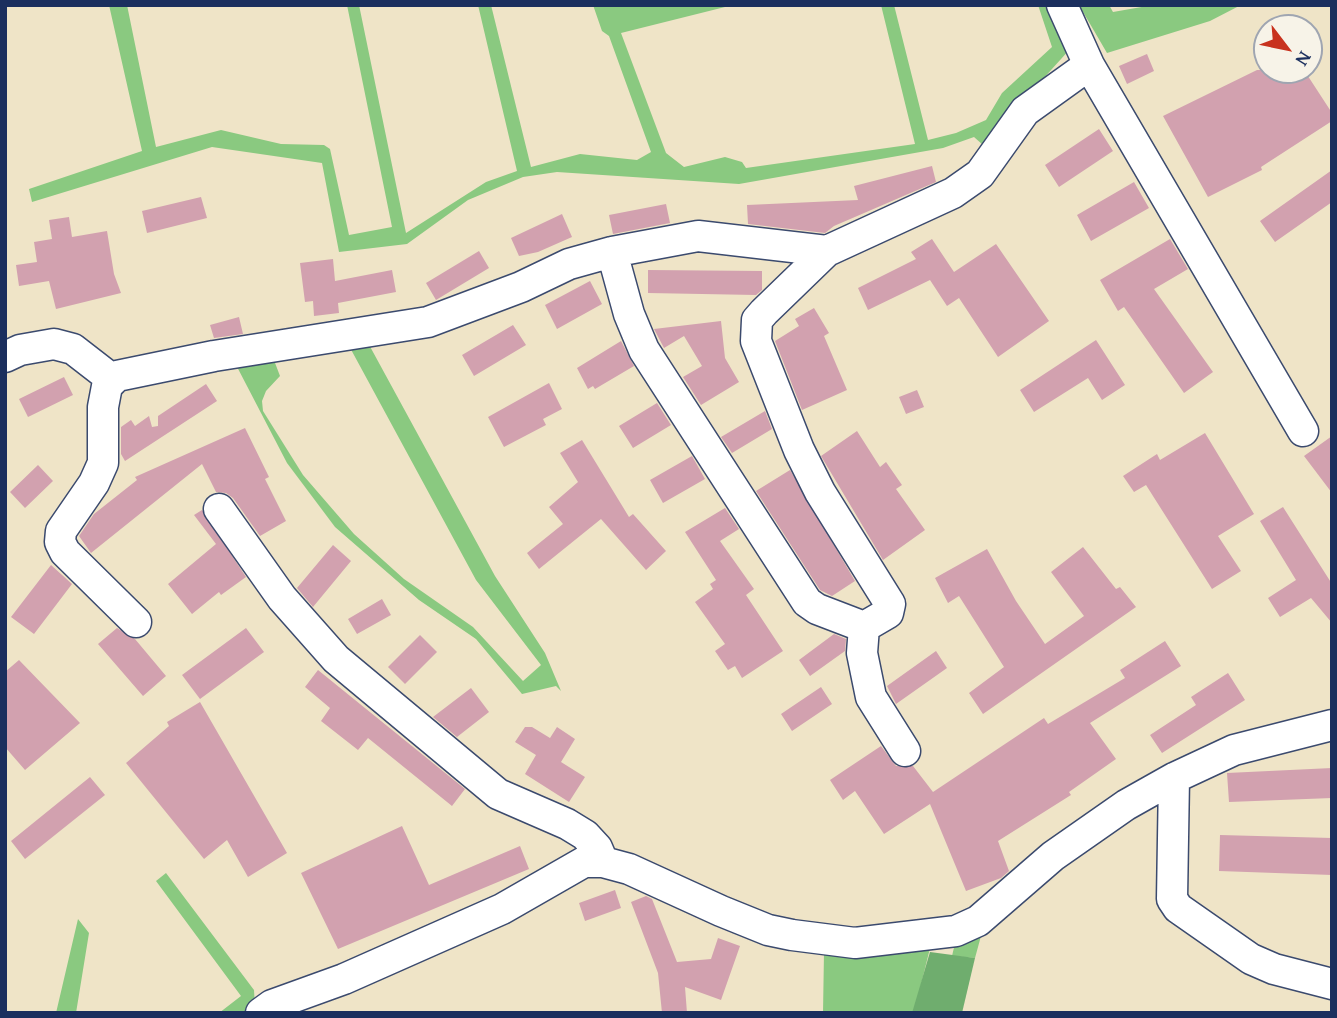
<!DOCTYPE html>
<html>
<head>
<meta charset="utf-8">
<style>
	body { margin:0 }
	#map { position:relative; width:1337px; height:1018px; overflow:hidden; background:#efe4c7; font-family:"Gentium Book Plus",serif }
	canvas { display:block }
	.frame { position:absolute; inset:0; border:7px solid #1b2f5e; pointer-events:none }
	.north { position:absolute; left:1253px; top:14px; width:70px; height:70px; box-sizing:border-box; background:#f7f3e8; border:2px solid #9fa5b1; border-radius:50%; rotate:122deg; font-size:19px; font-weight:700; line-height:28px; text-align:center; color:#1b2f5e }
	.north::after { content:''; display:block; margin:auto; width:24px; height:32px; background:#c8321e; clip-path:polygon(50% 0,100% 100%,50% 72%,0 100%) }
</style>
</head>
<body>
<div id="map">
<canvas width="1337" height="1018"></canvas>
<div class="frame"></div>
<div class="north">N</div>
</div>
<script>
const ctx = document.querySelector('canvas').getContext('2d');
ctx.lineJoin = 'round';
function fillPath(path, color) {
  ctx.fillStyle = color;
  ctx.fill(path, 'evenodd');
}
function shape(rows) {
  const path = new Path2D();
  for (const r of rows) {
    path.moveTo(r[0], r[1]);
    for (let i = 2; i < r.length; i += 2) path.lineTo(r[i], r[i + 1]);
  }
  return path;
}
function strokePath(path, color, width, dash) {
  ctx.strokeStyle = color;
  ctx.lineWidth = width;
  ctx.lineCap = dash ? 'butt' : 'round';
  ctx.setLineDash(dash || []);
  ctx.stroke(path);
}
fillPath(shape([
	[109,5,127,5,156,147,221,130,281,144,324,145,330,149,349,235,392,227,347,5,359,5,406,233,486,182,517,171,478,5,491,5,531,167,580,154,637,160,651,152,609,36,602,31,593,5,733,5,621,33,666,153,684,167,725,157,742,162,746,168,915,144,881,5,894,5,928,140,956,133,986,120,1002,93,1052,47,1038,5,1053,5,1071,48,983,145,974,137,943,148,739,184,557,172,523,177,468,200,407,244,339,252,322,163,212,147,32,202,29,189,142,151],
	[1079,5,1109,5,1113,12,1153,5,1241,5,1210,21,1107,53],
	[367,341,495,576,545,653,561,691,556,686,522,694,476,639,419,600,335,527,287,463,234,361,272,355,280,376,266,391,262,401,263,411,303,475,354,534,404,579,473,627,523,681,541,665,476,580,348,344],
	[166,873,254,990,255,1007,248,1013,219,1013,241,996,156,881],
	[78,919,89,933,76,1013,56,1013],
	[981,936,975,958,952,956,956,939],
	[931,944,914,1013,823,1013,824,952]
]), '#8ac980');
fillPath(shape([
	[930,952,975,958,962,1013,912,1013]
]), '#6fad6e');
fillPath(shape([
	[1147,54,1154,71,1127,84,1119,66],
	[1257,70,1304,70,1332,113,1332,121,1261,167,1262,170,1208,197,1163,116],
	[1099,129,1113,151,1059,187,1045,165],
	[932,166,936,182,834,226,825,233,748,224,747,205,858,200,854,186],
	[1332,170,1332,202,1275,242,1260,221],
	[1134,182,1149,208,1091,241,1077,215],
	[201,197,207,218,147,233,142,211],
	[666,204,670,223,613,234,609,215],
	[562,214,572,237,538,252,519,256,511,238],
	[69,217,72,237,107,231,114,274,121,293,56,309,49,281,19,286,16,265,37,262,34,242,52,239,49,220],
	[932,239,954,272,996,244,1049,321,998,357,959,298,947,306,930,280,868,310,858,288,916,259,911,252],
	[1170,239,1188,269,1154,289,1213,372,1184,393,1124,307,1118,311,1100,280],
	[479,251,489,268,436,300,426,283],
	[333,259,335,281,392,270,396,292,338,303,339,313,314,316,313,301,305,302,300,263],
	[648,270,762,271,762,290,756,295,648,293],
	[590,281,602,304,557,329,545,305],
	[814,308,829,333,824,336,847,390,802,410,775,341,799,326,795,319],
	[239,317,243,334,214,338,210,325],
	[721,321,725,358,739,382,701,405,683,377,702,366,684,336,664,348,654,329],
	[513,325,526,345,474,376,462,355],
	[1096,340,1125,385,1102,400,1088,378,1034,412,1020,390],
	[621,341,634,366,595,389,593,386,588,389,577,368],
	[64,377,73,395,28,417,19,399],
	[549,383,562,409,543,419,546,425,504,447,488,417],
	[206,384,217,401,125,461,121,454,121,427,131,420,135,426,149,416,152,427,158,426,158,416],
	[917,390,924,407,906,414,899,397],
	[657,403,671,425,633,448,619,426],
	[765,411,772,429,732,453,721,437],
	[245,428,269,477,265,479,286,521,260,536,233,498,226,493,216,492,202,464,91,553,79,536,94,514,137,480,135,477],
	[857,431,880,467,886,462,902,485,896,489,925,530,883,560,821,456],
	[1205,433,1254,514,1218,536,1241,571,1212,589,1146,485,1134,492,1123,476,1157,454,1160,460],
	[1332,436,1332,493,1304,456],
	[582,440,629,517,633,514,666,551,646,570,601,519,539,569,527,553,563,524,549,507,578,482,560,453],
	[692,456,705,479,663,503,650,480],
	[38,465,53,481,25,508,10,492],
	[790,470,855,581,832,596,820,590,756,491],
	[1283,507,1332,584,1332,623,1311,598,1280,617,1268,598,1296,580,1260,521],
	[725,508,739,529,720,541,754,589,746,595,783,651,742,678,735,666,728,670,715,651,725,644,695,602,713,589,710,584,716,580,685,532],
	[202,510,246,577,221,595,219,592,192,614,168,584,216,544,194,515],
	[333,545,351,561,313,607,297,588],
	[1083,547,1116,589,1120,587,1136,607,983,714,969,693,1004,667,959,596,948,603,935,578,987,549,1016,601,1045,644,1084,616,1051,572],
	[51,565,72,584,34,634,11,617],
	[382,599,391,615,357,634,348,619],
	[117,628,135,639,166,676,143,696,98,644],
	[246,628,264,652,200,699,182,675],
	[834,634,846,639,845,651,810,676,799,660],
	[420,635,437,652,405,684,388,667],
	[1165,641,1181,666,1090,723,1116,759,1069,792,1071,795,998,841,1009,871,1001,878,966,891,930,804,884,834,855,791,843,800,830,780,881,746,896,766,913,766,933,792,1044,718,1048,724,1125,678,1120,670],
	[936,651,947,668,896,704,887,686],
	[19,660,80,723,25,770,5,747,5,672],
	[318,670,465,789,452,806,368,738,358,750,321,721,330,708,305,687],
	[1228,673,1245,700,1162,753,1150,735,1196,705,1191,697],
	[821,687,832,704,792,731,781,714],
	[471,688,489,712,457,737,433,717],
	[200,702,287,853,248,877,227,840,204,859,126,763,169,726,167,722],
	[525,727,532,727,550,738,557,727,575,739,561,762,585,777,569,802,525,774,536,755,515,742],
	[1332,768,1332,798,1229,802,1227,773],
	[90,777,105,795,25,859,11,841],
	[402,826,429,885,520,846,529,869,338,949,301,873],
	[1220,835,1332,838,1332,875,1219,871],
	[615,890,621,908,585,921,579,903],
	[646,896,652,899,677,962,711,959,718,938,740,946,721,1000,685,987,687,1013,662,1013,658,973,631,902]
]), '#d2a1af');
const minor = shape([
	[1062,5,1089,65,1303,431],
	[612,252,629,314,644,350,807,602,817,609,864,627,888,613,890,604,820,492,799,450,756,341,757,320,764,312,827,251],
	[5,357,20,350,54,344,73,349,113,380],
	[219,509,282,598,336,659,498,794,567,824,585,835,597,848,603,862],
	[136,622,65,552,60,542,61,531,94,483,103,463,103,407,107,386,117,376,214,356,428,322,521,287,569,264,612,252,698,236,827,251,953,193,980,174,1025,111,1089,65],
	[864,627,862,653,871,697,905,751],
	[1174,778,1172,899,1178,908,1251,959,1274,969,1332,984],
	[261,1013,272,1005,344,979,502,909,584,862,603,862,629,869,721,911,768,930,792,935,855,943,956,931,978,921,1053,856,1126,805,1174,778,1234,750,1332,725]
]);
strokePath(minor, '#3b4a6e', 33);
strokePath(minor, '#fff', 30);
</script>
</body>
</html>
